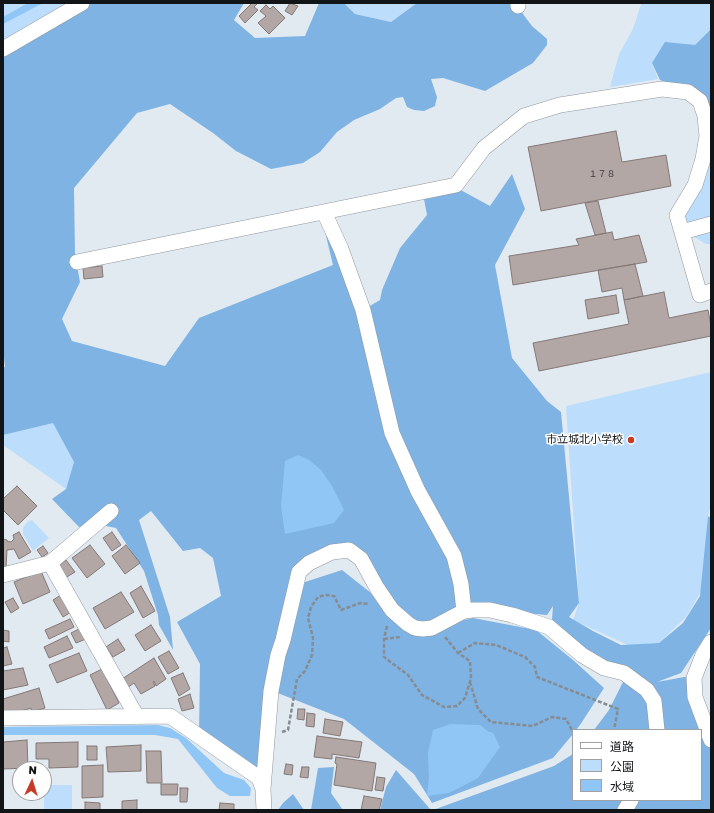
<!DOCTYPE html>
<html>
<head>
<meta charset="utf-8">
<style>
	body { margin:0 }
	#map { position:relative; width:714px; height:813px; overflow:hidden; background:#e2eaf1; font-family:"Golos Text","Noto Sans JP",sans-serif }
	canvas { display:block }
	.frame { position:absolute; inset:0; border:4px solid #121517; pointer-events:none }
	.legend { position:absolute; left:572px; top:729px; width:130px; height:72px; box-sizing:border-box; background:#fff; border:1px solid #a0a1a2; margin:0; padding:5px 7px; list-style:none; font-size:12px; color:#121517 }
	.legend li { display:flex; align-items:center; gap:8px; height:20px }
	.legend b { width:20px; border:1px solid #a0a1a2 }
	.north { position:absolute; left:12px; top:761px; width:40px; height:40px; box-sizing:border-box; background:#fff; border:1px solid #a0a1a2; border-radius:50%; rotate:4deg; font-size:11px; font-weight:700; line-height:16px; text-align:center; color:#121517 }
	.north::after { content:''; display:block; margin:auto; width:14px; height:18px; background:#c63a26; clip-path:polygon(50% 0,100% 100%,50% 72%,0 100%) }
</style>
</head>
<body>
<div id="map">
<canvas width="714" height="813"></canvas>
<div class="frame"></div>
<ul class="legend">
<li><b style="height:5px;background:#fff"></b>道路</li>
<li><b style="height:11px;background:#bcddfb"></b>公園</li>
<li><b style="height:11px;background:#90c6f6"></b>水域</li>
</ul>
<div class="north">N</div>
</div>
<script>
const ctx = document.querySelector('canvas').getContext('2d');
ctx.lineJoin = 'round';
function fillPath(path, color) {
  ctx.fillStyle = color;
  ctx.fill(path, 'evenodd');
}
function shape(rows) {
  const path = new Path2D();
  for (const r of rows) {
    path.moveTo(r[0], r[1]);
    for (let i = 2; i < r.length; i += 2) path.lineTo(r[i], r[i + 1]);
  }
  return path;
}
function strokePath(path, color, width, dash) {
  ctx.strokeStyle = color;
  ctx.lineWidth = width;
  ctx.lineCap = dash ? 'butt' : 'round';
  ctx.setLineDash(dash || []);
  ctx.stroke(path);
}
function write(font, color, halo, rows, align = 'center') {
  ctx.font = font + ' "Golos Text","Noto Sans JP",sans-serif';
  ctx.lineWidth = 3;
  ctx.setLineDash([]);
  ctx.textBaseline = 'middle';
  ctx.strokeStyle = halo;
  ctx.fillStyle = color;
  for (const [text, x, y, turn = 0] of rows) {
    ctx.save();
    ctx.translate(x, y);
    ctx.rotate((+turn || 0) * Math.PI / 180);
    ctx.textAlign = isNaN(turn) ? turn : align;
    if (halo) ctx.strokeText(text, 0, 0);
    ctx.fillText(text, 0, 0);
    ctx.restore();
  }
}
fillPath(shape([
	[3,3,76,3,3,48],
	[344,3,417,3,391,22,355,14],
	[639,3,711,3,711,29,695,45,652,63,658,79,610,87,619,54,633,29,641,4],
	[711,108,711,244,706,244,684,231,680,209,709,151,703,111],
	[711,372,711,505,708,516,702,590,686,617,659,643,628,645,573,620,579,603,566,406],
	[53,422,74,462,66,489,3,445,3,435],
	[32,520,49,538,33,551,23,534,23,528,27,522],
	[44,785,72,785,72,810,44,810]
]), '#bcddfb');
fillPath(shape([
	[88,3,244,3,234,20,255,38,305,36,319,3,344,3,355,14,391,22,417,3,518,3,523,14,532,26,547,39,547,45,533,63,485,91,443,78,431,79,437,97,435,106,424,111,414,110,407,107,403,97,396,98,380,109,354,120,337,132,320,152,303,163,271,169,236,151,213,133,170,104,137,113,74,188,75,255,80,282,62,319,72,341,165,366,199,318,333,265,321,215,363,310,380,300,382,290,400,248,427,215,423,194,457,188,490,206,512,174,525,209,495,265,512,358,547,401,561,412,579,603,569,617,593,631,621,645,659,643,683,623,700,596,708,516,711,518,711,628,681,673,657,682,695,675,711,740,711,810,433,810,554,766,573,754,573,800,701,800,701,730,594,730,609,710,625,678,650,682,611,670,555,628,552,619,553,606,547,615,490,610,464,611,428,628,473,618,536,630,573,660,604,688,580,725,576,730,573,730,573,734,553,758,432,803,414,774,344,719,275,692,264,788,199,735,200,664,177,622,221,596,213,558,200,548,183,551,151,511,139,520,170,617,173,650,159,625,158,615,144,571,116,528,96,524,79,527,52,499,66,489,74,462,53,423,3,435,3,368,5,367,3,347,3,49],
	[348,550,390,608,342,570,305,582,281,659,305,566],
	[711,29,711,108,703,111,688,92,660,80,652,63,665,42,695,45],
	[334,767,331,793,343,810,311,810,318,768],
	[396,770,431,810,380,810,386,787],
	[293,794,304,810,278,810,283,803]
]), '#7fb3e3');
fillPath(shape([
	[28,3,43,3,3,24,3,17],
	[298,455,309,460,321,470,332,486,344,510,334,523,285,534,281,506,285,461],
	[451,724,480,725,489,732,493,733,500,747,478,778,449,793,427,796,429,778,428,753,433,730],
	[158,725,170,728,186,738,224,773,244,780,251,788,250,796,230,796,217,788,178,739,155,735,3,735,3,727]
]), '#90c6f6');
const building = shape([
	[252,3,258,3,254,7,258,10,245,23,239,16,252,3],
	[290,3,298,6,292,15,285,11,290,3],
	[266,5,270,9,273,6,285,18,269,34,258,23,266,16,260,11,266,5],
	[616,131,622,162,666,155,671,186,541,211,528,147,616,131],
	[598,201,606,233,595,235,585,203,598,201],
	[612,232,614,240,639,235,647,262,513,285,509,256,579,245,576,239,612,232],
	[635,264,643,296,624,300,622,288,602,292,598,270,635,264],
	[102,266,103,277,84,279,83,268,102,266],
	[664,292,669,318,708,310,711,326,711,336,539,371,533,343,629,324,624,300,664,292],
	[616,295,619,313,588,319,585,300,616,295],
	[17,486,37,506,18,525,3,510,3,499,17,486],
	[19,532,31,552,19,559,14,549,7,550,6,567,3,567,3,539,7,540,7,541,11,542,14,539,13,535,19,532],
	[112,532,121,545,112,551,103,538,112,532],
	[90,545,105,564,87,578,72,558,90,545],
	[126,545,140,563,125,574,112,556,126,545],
	[43,546,48,553,42,557,37,550,43,546],
	[66,560,75,572,65,578,57,567,66,560],
	[41,571,50,592,23,604,14,582,41,571],
	[141,586,155,611,143,618,130,593,141,586],
	[121,592,134,612,105,629,93,608,121,592],
	[61,595,71,612,63,617,53,600,61,595],
	[13,598,19,608,11,613,5,602,13,598],
	[70,619,74,627,49,639,45,630,70,619],
	[151,625,161,641,145,651,135,635,151,625],
	[81,628,86,639,76,643,71,633,81,628],
	[3,630,9,631,9,642,3,641,3,630],
	[67,636,73,648,49,658,44,647,67,636],
	[118,639,125,650,113,657,106,647,118,639],
	[7,647,12,664,3,666,3,648,7,647],
	[169,651,179,668,168,674,158,657,169,651],
	[79,653,87,671,57,683,49,665,79,653],
	[154,658,166,679,156,686,154,681,153,682,155,686,141,694,134,683,127,688,122,679,154,658],
	[23,668,28,685,3,690,3,671,23,668],
	[102,669,119,703,107,710,90,675,102,669],
	[183,673,190,689,179,696,171,678,183,673],
	[39,688,45,708,32,712,31,708,14,713,3,712,3,699,39,688],
	[190,694,194,708,182,711,178,699,190,694],
	[298,709,305,709,304,720,297,719,298,709],
	[307,713,315,714,314,727,306,726,307,713],
	[325,719,343,722,340,736,323,733,325,719],
	[317,736,362,742,359,758,332,754,332,759,314,757,317,736],
	[27,740,28,768,3,769,3,742,27,740],
	[78,742,78,767,49,768,49,759,36,759,36,743,78,742],
	[141,745,141,771,108,772,106,747,141,745],
	[87,746,97,746,97,760,87,760,87,746],
	[146,751,161,751,162,783,147,783,146,751],
	[336,757,376,763,372,791,334,785,337,764,335,763,336,757],
	[286,764,293,765,292,775,284,774,286,764],
	[103,765,103,797,82,798,82,766,103,765],
	[302,767,309,767,308,778,300,777,302,767],
	[377,777,385,778,383,791,375,790,377,777],
	[161,784,178,784,177,795,161,795,161,784],
	[180,788,188,788,187,802,180,802,180,788],
	[364,796,382,799,379,810,361,810,364,796],
	[137,800,137,810,122,810,122,801,137,800],
	[85,802,100,803,100,810,85,810,85,802],
	[220,803,234,804,234,810,237,810,219,810,220,803]
]);
fillPath(building, '#b2a7a5');
strokePath(building, '#837876', 1);
const street = shape([
	[518,3,518,6],
	[3,49,82,3],
	[324,212,341,249,363,310,392,433,418,491,454,556,461,584,464,611],
	[682,232,711,224],
	[77,262,456,185,484,148,524,116,560,105,662,89,688,92,700,101,705,116,707,136,703,159,695,185,677,215,700,295,711,291],
	[50,563,137,717],
	[3,575,50,563,111,511],
	[711,642,703,655,694,678,695,697,711,740],
	[3,718,170,716,259,778,263,789,264,810],
	[263,789,271,691,278,655,283,640,299,572,309,563,332,552,349,550,361,559,377,588,392,610,408,624,415,628,423,629,432,628,464,611,473,610,490,610,512,615,549,627,582,655,604,668,624,673,647,690,654,701,657,730],
	[625,810,631,800]
]);
strokePath(street, '#91989f', 16);
strokePath(shape([
	[387,626,384,639,384,657,408,675,422,695,444,707,457,706,465,698,471,678,470,661,458,653,445,637],
	[384,639,401,637],
	[458,653,475,643,496,645,525,657,535,667,537,677,618,709,614,730],
	[470,682,478,709,491,722,533,726,552,717,566,719,573,732],
	[282,732,288,730,297,679,305,671,312,655,313,638,308,618,311,607,318,597,326,595,334,596,341,610,360,603,369,604]
]), '#868c91', 2.5, [4, 2]);
strokePath(street, '#fff', 15);
for (const [x, y, r, color] of [
	[631,440,4,"#c63a26"]
]) {
  const dot = new Path2D();
  dot.arc(x, y, r, 0, 2 * Math.PI);
  ctx.fillStyle = color;
  ctx.fill(dot);
  strokePath(dot, '#fff', 1.5);
}
write('9px', '#3a3a3a', null, [
	["１７８",602,174]
]);
write('11px', '#121517', '#fff', [
	["市立城北小学校",623,440]
], 'right');
</script>
</body>
</html>
